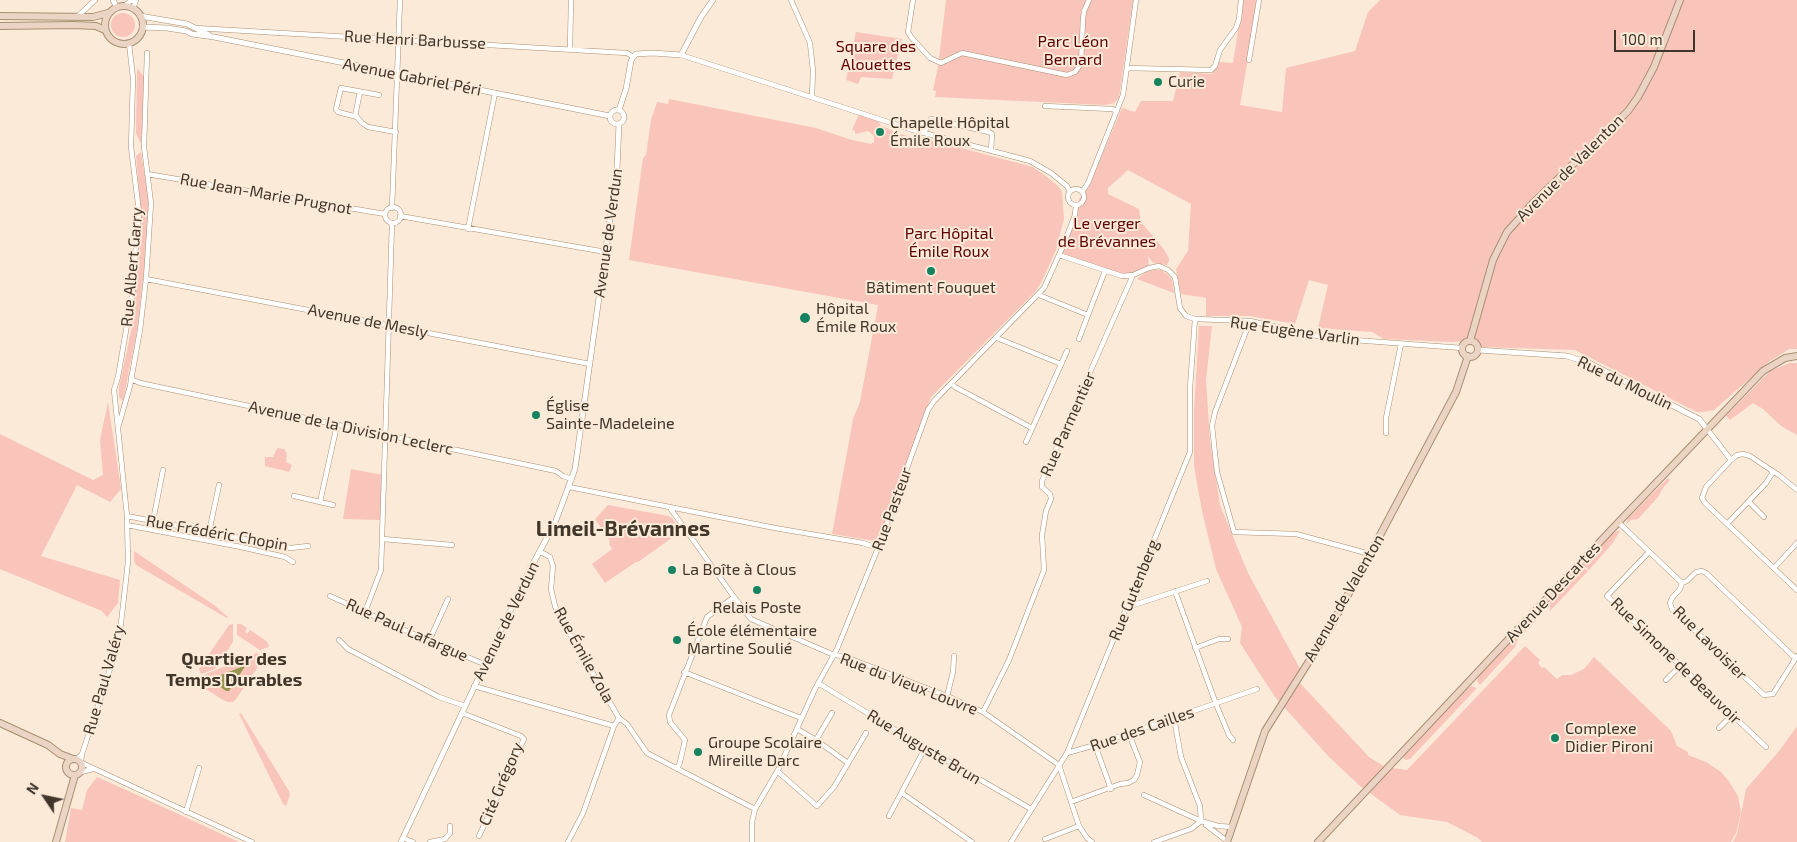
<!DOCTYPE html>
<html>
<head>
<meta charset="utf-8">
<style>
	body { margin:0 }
	#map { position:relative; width:1797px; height:842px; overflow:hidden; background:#fbead8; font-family:"Exo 2",sans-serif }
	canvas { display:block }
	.north { position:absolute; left:20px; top:772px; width:50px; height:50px; -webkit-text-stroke:4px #fbead8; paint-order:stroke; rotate:304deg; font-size:14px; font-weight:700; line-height:20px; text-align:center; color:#41362a }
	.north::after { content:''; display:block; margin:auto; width:18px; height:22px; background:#41362a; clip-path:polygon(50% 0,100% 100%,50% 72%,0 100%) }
	.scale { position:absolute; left:1614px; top:30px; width:81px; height:22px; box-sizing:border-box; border:2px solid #41362a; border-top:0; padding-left:6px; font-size:15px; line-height:18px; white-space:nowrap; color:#41362a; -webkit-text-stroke:4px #fbead8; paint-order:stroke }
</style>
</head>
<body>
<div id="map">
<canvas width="1797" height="842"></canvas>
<div class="north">N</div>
<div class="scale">100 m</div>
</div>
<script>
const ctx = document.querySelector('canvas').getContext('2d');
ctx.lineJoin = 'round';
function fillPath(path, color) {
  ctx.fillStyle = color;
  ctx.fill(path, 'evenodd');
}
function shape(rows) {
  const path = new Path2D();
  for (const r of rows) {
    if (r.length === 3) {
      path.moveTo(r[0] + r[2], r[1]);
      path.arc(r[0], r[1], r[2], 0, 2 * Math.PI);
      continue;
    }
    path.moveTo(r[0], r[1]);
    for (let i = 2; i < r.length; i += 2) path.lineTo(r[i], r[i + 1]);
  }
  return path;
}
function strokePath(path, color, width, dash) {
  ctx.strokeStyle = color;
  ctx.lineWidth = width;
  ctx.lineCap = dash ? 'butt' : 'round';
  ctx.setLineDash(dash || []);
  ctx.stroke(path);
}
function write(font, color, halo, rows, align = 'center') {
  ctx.font = font + ' "Exo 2",sans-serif';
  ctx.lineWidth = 4;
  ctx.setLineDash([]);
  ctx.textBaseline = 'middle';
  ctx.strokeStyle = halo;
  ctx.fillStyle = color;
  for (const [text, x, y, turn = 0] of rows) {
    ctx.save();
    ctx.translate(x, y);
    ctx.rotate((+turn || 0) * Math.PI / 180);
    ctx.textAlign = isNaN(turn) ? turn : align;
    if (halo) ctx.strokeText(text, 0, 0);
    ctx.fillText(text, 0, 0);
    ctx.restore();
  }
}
fillPath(shape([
	[946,0,1133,0,1119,98,1114,103,1106,105,935,97,936,91,933,90,938,67],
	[1243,0,1258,0,1240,105,1282,112,1286,68,1355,51,1368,12,1380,0,1797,0,1797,349,1789,349,1770,361,1714,410,1702,412,1697,412,1575,350,1483,347,1473,340,1452,342,1384,339,1372,332,1318,328,1328,285,1309,280,1295,324,1250,316,1206,316,1206,298,1181,294,1176,269,1188,251,1191,204,1128,170,1108,188,1108,194,1139,209,1141,222,1163,248,1169,258,1169,261,1167,265,1153,263,1148,256,1149,268,1133,275,1122,276,1059,255,1076,205,1088,183,1090,184,1122,108,1135,112,1141,101,1173,101,1180,72,1212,74,1219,62,1233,63],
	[123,25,12],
	[856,32,902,39,892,79,861,77,858,84,846,80],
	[138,69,145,78,141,144,136,133,137,70],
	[669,99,816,128,852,140,871,144,874,142,874,136,868,131,855,134,855,131,852,130,859,114,879,122,880,125,900,134,915,138,916,136,1033,167,1047,177,1058,186,1062,191,1064,219,1056,250,1041,283,1035,292,931,397,880,537,875,541,832,534,853,419,860,402,878,305,629,260,643,158,646,155,651,120,657,102,668,104],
	[141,152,149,204,149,227,137,331,123,401,119,397,119,387,132,327,140,244,141,214,136,156],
	[1153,270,1161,270,1168,275,1172,280,1174,293,1137,279,1146,272],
	[1199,326,1212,326,1206,380,1210,441,1220,505,1248,573,1304,676,1300,683,1369,757,1385,767,1407,770,1525,646,1540,660,1538,663,1542,668,1544,667,1557,679,1562,675,1571,675,1584,669,1594,657,1671,731,1677,746,1688,752,1688,755,1706,762,1720,771,1728,780,1738,796,1741,812,1736,833,1731,842,1482,842,1478,838,1447,822,1400,815,1359,785,1329,757,1275,697,1240,643,1242,627,1216,569,1202,511,1194,466,1194,411],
	[1790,363,1797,363,1797,435,1781,426,1763,409,1753,403,1730,420,1726,416,1770,371],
	[108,402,121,489,110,502,77,485,41,556,120,580,118,603,107,617,102,611,0,569,0,434,93,480,103,475,100,440],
	[277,448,284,449,287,454,286,462,292,465,289,472,265,466,265,457,273,457],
	[351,469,383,475,380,520,343,519],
	[1668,478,1670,480,1663,488,1658,497,1638,519,1631,520,1626,524,1628,518],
	[608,505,668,516,672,518,680,530,676,535,638,562,636,562,605,583,592,564,612,549,609,544,610,541,595,519],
	[1617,531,1620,531,1612,544,1589,570,1584,566,1584,564,1612,534],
	[134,551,214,605,228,617,227,618,136,565,134,560],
	[1581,566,1588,571,1550,611,1550,601],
	[1532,621,1536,621,1518,639,1515,647,1480,685,1477,681,1479,675,1527,623],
	[233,624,233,642,215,669,201,674,199,669,229,625],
	[237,624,241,624,247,628,245,632,247,634,250,630,265,640,268,643,269,647,260,650,237,635],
	[257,653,264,658,236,699,233,702,228,702,223,700,198,684,199,677],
	[246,665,229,691,226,691,212,681,216,677],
	[1471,686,1477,688,1410,759,1406,760,1402,757,1463,692],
	[241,713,289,791,290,795,286,806,283,804,239,714],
	[1797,726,1797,842,1733,842,1737,834,1746,789,1780,750],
	[97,777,124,789,239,842,65,842,71,808,82,810,87,790]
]), '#f9c4ba');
fillPath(shape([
	[246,665,229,691,226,691,212,681,216,677]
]), '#98964f');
const minor = shape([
	[791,0,810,43,813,71,812,97],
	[913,0,908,32,911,37,930,58,941,63,962,53,1067,75,1075,72,1081,64,1083,19,1084,11,1089,0],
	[124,6,132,0],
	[133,9,136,0],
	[78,16,95,0],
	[195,28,627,53,633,57],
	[570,49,571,0],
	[681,55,913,130,1030,161,1051,173,1067,186,1070,192],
	[1249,60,1259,0],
	[1127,68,1211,70,1215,66,1220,50,1236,28,1239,19,1241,0],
	[379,95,341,88,336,109,338,112,357,117,362,123,368,127,396,132],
	[1045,106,1112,109,1117,111],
	[355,116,360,92],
	[924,133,931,119,989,132,992,134,991,151],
	[147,174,385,214],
	[1076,197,8],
	[1082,192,1088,183,1123,95,1136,0],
	[393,215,8],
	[392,208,400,0],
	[400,216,600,251,606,254],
	[468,229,495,93],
	[1059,255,1122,276,1133,275,1149,268,1159,266,1168,270,1175,277,1180,308,1186,316,1195,319,1250,321,1327,338,1462,348],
	[146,279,590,364],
	[1039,295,1088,315,1105,271],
	[1250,321,1215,412,1212,426,1217,472,1234,532,1296,534,1370,554],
	[997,338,1061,364],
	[1079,339,1088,315],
	[131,377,133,380,140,383,556,471,563,476,572,479],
	[952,384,955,387,1032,428],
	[118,428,130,386,140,330,146,279,151,203,144,147,147,53],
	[1707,429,1731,460],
	[1386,433,1386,418,1401,344],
	[1026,442,1067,351],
	[569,487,775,528,863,543,878,548],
	[1797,490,1780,476,1750,456,1743,454,1737,455,1731,460,1706,487,1702,498,1705,503,1797,590],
	[294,496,333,505],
	[320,502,337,425],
	[1749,502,1764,517],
	[670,508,734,597,751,619,834,655,843,656,947,696,983,712,1059,765,1079,826,1087,838,1092,842],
	[127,516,291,548,308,546],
	[153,521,163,470],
	[1618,522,1682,583],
	[1727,524,1766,483,1773,472],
	[127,525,241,547,285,557,293,562],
	[209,532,219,485],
	[383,539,452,545],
	[541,552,550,557,553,566,551,589,555,606,560,617,619,718,627,724,647,753,755,809],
	[1649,552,1607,596,1766,747],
	[1774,568,1797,543],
	[1175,591,1216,704,1229,735,1233,740],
	[330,596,429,641,484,664],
	[1128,604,1134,605,1207,581],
	[365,612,381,570,392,223],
	[339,640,348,649,439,697,465,706],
	[429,641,448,599],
	[1195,648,1219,639,1228,639],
	[1795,658,1706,573,1702,571,1696,572,1687,581,1682,583,1680,589,1672,598,1670,603,1672,609,1764,695,1773,694,1797,656],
	[684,672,801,718],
	[1666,680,1680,666],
	[818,683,925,748,1031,809],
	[474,686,614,726],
	[947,696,953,672,954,656],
	[983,712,1009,660,1044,570,1042,535,1046,511,1051,499,1050,494,1042,487,1042,481,1133,275],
	[462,713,521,736,524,739,479,836],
	[1174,718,1181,757,1200,806,1201,821],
	[1719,728,1732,715],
	[797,729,816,740,848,763],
	[816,740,832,713],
	[1095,745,1111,789],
	[1067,753,1095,745,1257,689],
	[82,754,115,654,120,632,128,562,127,516,114,390,118,377,133,290,139,212,131,147,133,78,129,43],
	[77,759,82,754,81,761],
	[82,763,252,842],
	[677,769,680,762,685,740,670,722,669,715,707,617,734,597],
	[777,771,817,806,834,787,866,733],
	[81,772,93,769],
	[902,793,972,842],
	[1144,795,1201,821,1218,826,1232,827],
	[1071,802,1120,784,1128,783,1134,780,1137,775,1140,762,1129,734],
	[186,812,199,768],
	[889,816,925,748],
	[1206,825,1227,841],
	[403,838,413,842],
	[1045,839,1079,826],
	[430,842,445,839,450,833,450,826],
	[568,842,583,813,614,726,619,718],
	[752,842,752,822,755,809,778,770,815,689,837,649,878,548,928,410,934,401,1044,288,1063,246,1075,215,1076,205],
	[1011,842,1067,753,1190,452,1190,388,1195,319],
	[1154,842,1191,829,1201,821]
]);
const tertiary = shape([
	[113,0,117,8],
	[140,16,187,24,209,35],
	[142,27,167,28,186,31,192,34,214,37,610,116],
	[617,117,7],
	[619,110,626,89,631,61,633,57,636,54,653,53,681,55,701,17,713,0],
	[1478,350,1567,356,1589,363,1699,419,1707,429],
	[401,842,530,569,555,523,575,469,617,169,619,124]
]);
const secondary = shape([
	[124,25,19],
	[0,16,93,17,108,13],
	[0,26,74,25,96,26,105,30],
	[1470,341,1493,260,1507,232,1534,202,1628,111,1638,97,1654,67,1680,0],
	[1470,349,8],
	[0,723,48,745,60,754,73,759],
	[74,767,8],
	[56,842,75,775],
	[1227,842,1265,731,1330,628,1370,554,1456,392,1468,356],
	[1318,842,1612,529,1763,371,1785,358,1797,356]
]);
strokePath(minor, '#a88f73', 5.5);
strokePath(tertiary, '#a88f73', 6);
strokePath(secondary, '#a88f73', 8);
strokePath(minor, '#fff', 4.5);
strokePath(tertiary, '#fff', 5);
strokePath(secondary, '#ecd4c5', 6);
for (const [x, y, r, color] of [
	[1158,82,5,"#158360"],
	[880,132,5,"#158360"],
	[931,271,5,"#158360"],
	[805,318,6,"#158360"],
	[536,415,5,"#158360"],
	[672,570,5,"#158360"],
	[757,590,5,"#158360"],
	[677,640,5,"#158360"],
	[1555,738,5,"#158360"],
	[698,752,5,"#158360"]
]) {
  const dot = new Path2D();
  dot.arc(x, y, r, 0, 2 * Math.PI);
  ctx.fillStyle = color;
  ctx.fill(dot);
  strokePath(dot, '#fbead8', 2);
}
write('16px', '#41362a', '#fbead8', [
	["Rue Henri Barbusse",415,40,3],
	["Avenue Gabriel Péri",412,77,11],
	["Avenue de Valenton",1570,168,-45],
	["Rue Jean-Marie Prugnot",266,194,10],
	["Avenue de Verdun",608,233,-82],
	["Rue Albert Garry",132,267,-85],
	["Avenue de Mesly",368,321,11],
	["Rue Eugène Varlin",1295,331,8],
	["Rue du Moulin",1625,383,26],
	["Rue Parmentier",1068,424,-66],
	["Avenue de la Division Leclerc",351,428,12],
	["Rue Pasteur",892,509,-70],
	["Rue Frédéric Chopin",217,533,10],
	["Rue Gutenberg",1134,590,-68],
	["Avenue Descartes",1553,592,-47],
	["Avenue de Valenton",1344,598,-60],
	["Avenue de Verdun",506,621,-64],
	["Rue Paul Lafargue",407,630,24],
	["Rue Lavoisier",1710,643,45],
	["Rue Émile Zola",584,655,61],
	["Rue Simone de Beauvoir",1676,661,44],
	["Rue Paul Valéry",104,680,-74],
	["Rue du Vieux Louvre",909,684,21],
	["Rue des Cailles",1142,729,-19],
	["Rue Auguste Brun",924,747,31],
	["Cité Grégory",501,784,-67]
]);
write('16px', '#5d0000', '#fbead8', [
	["Parc Léon",1073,42],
	["Bernard",1073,60],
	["Square des",876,47],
	["Alouettes",876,65],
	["Le verger",1107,224],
	["de Brévannes",1107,242],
	["Parc Hôpital",949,234],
	["Émile Roux",949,252]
]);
write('16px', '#41362a', '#fbead8', [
	["Curie",1168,82],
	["Chapelle Hôpital",890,123],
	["Émile Roux",890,141],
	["Bâtiment Fouquet",931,288,"center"],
	["Hôpital",816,309],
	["Émile Roux",816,327],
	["Église",546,406],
	["Sainte-Madeleine",546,424],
	["La Boîte à Clous",682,570],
	["Relais Poste",757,608,"center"],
	["École élémentaire",687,631],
	["Martine Soulié",687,649],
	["Complexe",1565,729],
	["Didier Pironi",1565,747],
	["Groupe Scolaire",708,743],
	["Mireille Darc",708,761]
], 'left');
write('bold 18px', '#41362a', '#fbead8', [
	["Quartier des",234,659],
	["Temps Durables",234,680]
]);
write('bold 21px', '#41362a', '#fbead8', [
	["Limeil-Brévannes",623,529]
]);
</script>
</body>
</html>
